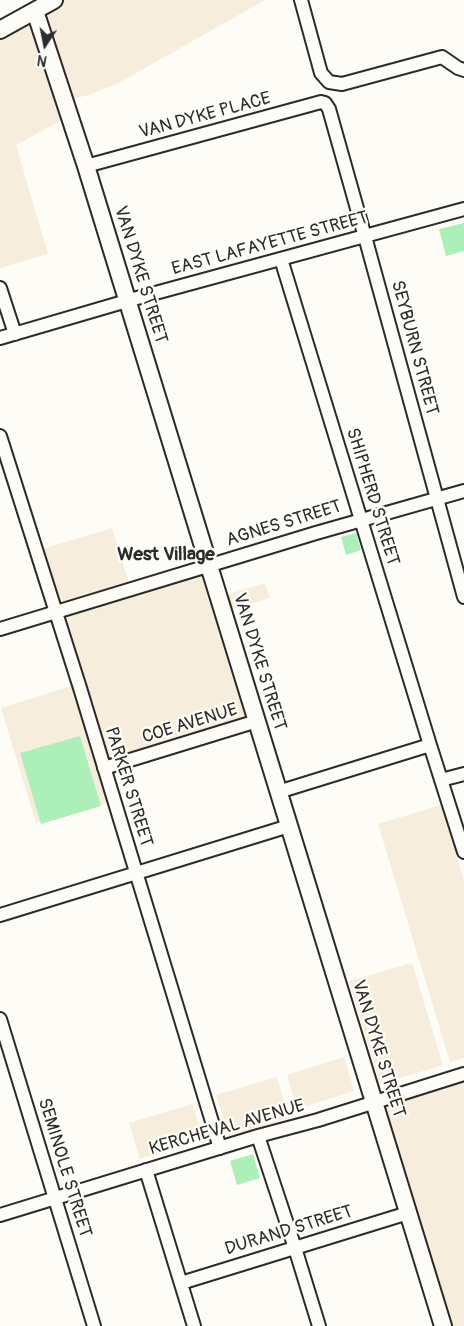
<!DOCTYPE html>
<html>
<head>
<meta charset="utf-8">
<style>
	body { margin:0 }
	#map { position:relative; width:464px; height:1326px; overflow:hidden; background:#fdfcf7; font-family:Pangolin,sans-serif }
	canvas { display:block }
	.north { position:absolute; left:20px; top:20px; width:50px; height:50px; -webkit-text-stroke:4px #fdfcf7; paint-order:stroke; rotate:191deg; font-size:14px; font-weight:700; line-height:20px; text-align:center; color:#2b2b2b }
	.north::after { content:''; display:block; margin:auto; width:18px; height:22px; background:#2b2b2b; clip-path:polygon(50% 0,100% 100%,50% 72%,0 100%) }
</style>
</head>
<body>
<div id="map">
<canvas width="464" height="1326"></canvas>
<div class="north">N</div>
</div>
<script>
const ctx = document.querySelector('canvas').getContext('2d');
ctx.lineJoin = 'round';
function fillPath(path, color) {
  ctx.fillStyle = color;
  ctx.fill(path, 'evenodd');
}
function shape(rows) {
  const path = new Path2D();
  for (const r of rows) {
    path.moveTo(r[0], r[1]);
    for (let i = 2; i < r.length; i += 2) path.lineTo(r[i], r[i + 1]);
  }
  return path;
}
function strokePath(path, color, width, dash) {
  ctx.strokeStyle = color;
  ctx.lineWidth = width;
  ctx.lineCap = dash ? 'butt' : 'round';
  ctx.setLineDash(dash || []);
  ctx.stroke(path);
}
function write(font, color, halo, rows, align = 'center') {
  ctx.font = font + ' Pangolin,sans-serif';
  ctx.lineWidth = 5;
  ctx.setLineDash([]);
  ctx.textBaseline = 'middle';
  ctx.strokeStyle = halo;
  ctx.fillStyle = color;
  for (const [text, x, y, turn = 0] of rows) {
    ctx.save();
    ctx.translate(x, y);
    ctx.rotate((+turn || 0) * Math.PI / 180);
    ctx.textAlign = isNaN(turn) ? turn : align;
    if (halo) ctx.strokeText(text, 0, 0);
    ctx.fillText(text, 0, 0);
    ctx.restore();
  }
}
fillPath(shape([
	[54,0,265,0,117,84,88,95,65,101,69,116,16,145,48,254,0,268,0,30],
	[112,528,131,589,209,565,219,597,265,583,270,598,223,612,257,721,104,768,114,801,36,823,1,708,78,684,36,551],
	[441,805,464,881,464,1058,450,1062,378,824],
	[412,963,443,1065,380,1084,349,981],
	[344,1057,354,1091,297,1109,287,1075],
	[464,1074,464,1326,443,1326,373,1103],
	[277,1077,289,1118,229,1136,216,1095],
	[192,1104,204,1140,140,1159,129,1123]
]), '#f7eddc');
fillPath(shape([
	[464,223,464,251,446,256,439,229],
	[356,533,361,550,346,555,341,537],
	[80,736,101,806,41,824,20,753],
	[253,1154,260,1178,237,1185,230,1161]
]), '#acefb8');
const minor = shape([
	[301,0,321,73,329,82,342,84,442,57,458,68,464,70],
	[86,166,321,102,325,103,329,109,367,244,464,597],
	[281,259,430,745,464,852],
	[0,288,15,334],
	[0,338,137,298,464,209],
	[0,436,80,688,220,1148],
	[0,629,316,533,464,491],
	[104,768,257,721],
	[441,780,464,774],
	[278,792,430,745],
	[0,915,289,826],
	[0,1019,94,1326],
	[258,1136,295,1248,319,1326],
	[146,1170,194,1326],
	[0,1215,258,1136,318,1120,464,1074],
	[181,1283,408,1213]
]);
const major = shape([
	[35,11,86,166,443,1326],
	[0,30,54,0]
]);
strokePath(minor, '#2b2b2b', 16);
strokePath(major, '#2b2b2b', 20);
strokePath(minor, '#fdfcf7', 12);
strokePath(major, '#fdfcf7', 16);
write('18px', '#2b2b2b', '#fdfcf7', [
	["VAN DYKE PLACE",205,116,-15],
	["EAST LAFAYETTE STREET",270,244,-15],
	["VAN DYKE STREET",140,275,73],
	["SEYBURN STREET",414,348,75],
	["SHIPHERD STREET",372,497,73],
	["AGNES STREET",284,524,-17],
	["VAN DYKE STREET",259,662,73],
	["COE AVENUE",190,724,-17],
	["PARKER STREET",128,787,73],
	["VAN DYKE STREET",378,1049,73],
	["KERCHEVAL AVENUE",227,1128,-16],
	["SEMINOLE STREET",64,1168,73],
	["DURAND STREET",289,1231,-17]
]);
write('bold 19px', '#2b2b2b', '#fdfcf7', [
	["West Village",166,555]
]);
</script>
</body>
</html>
